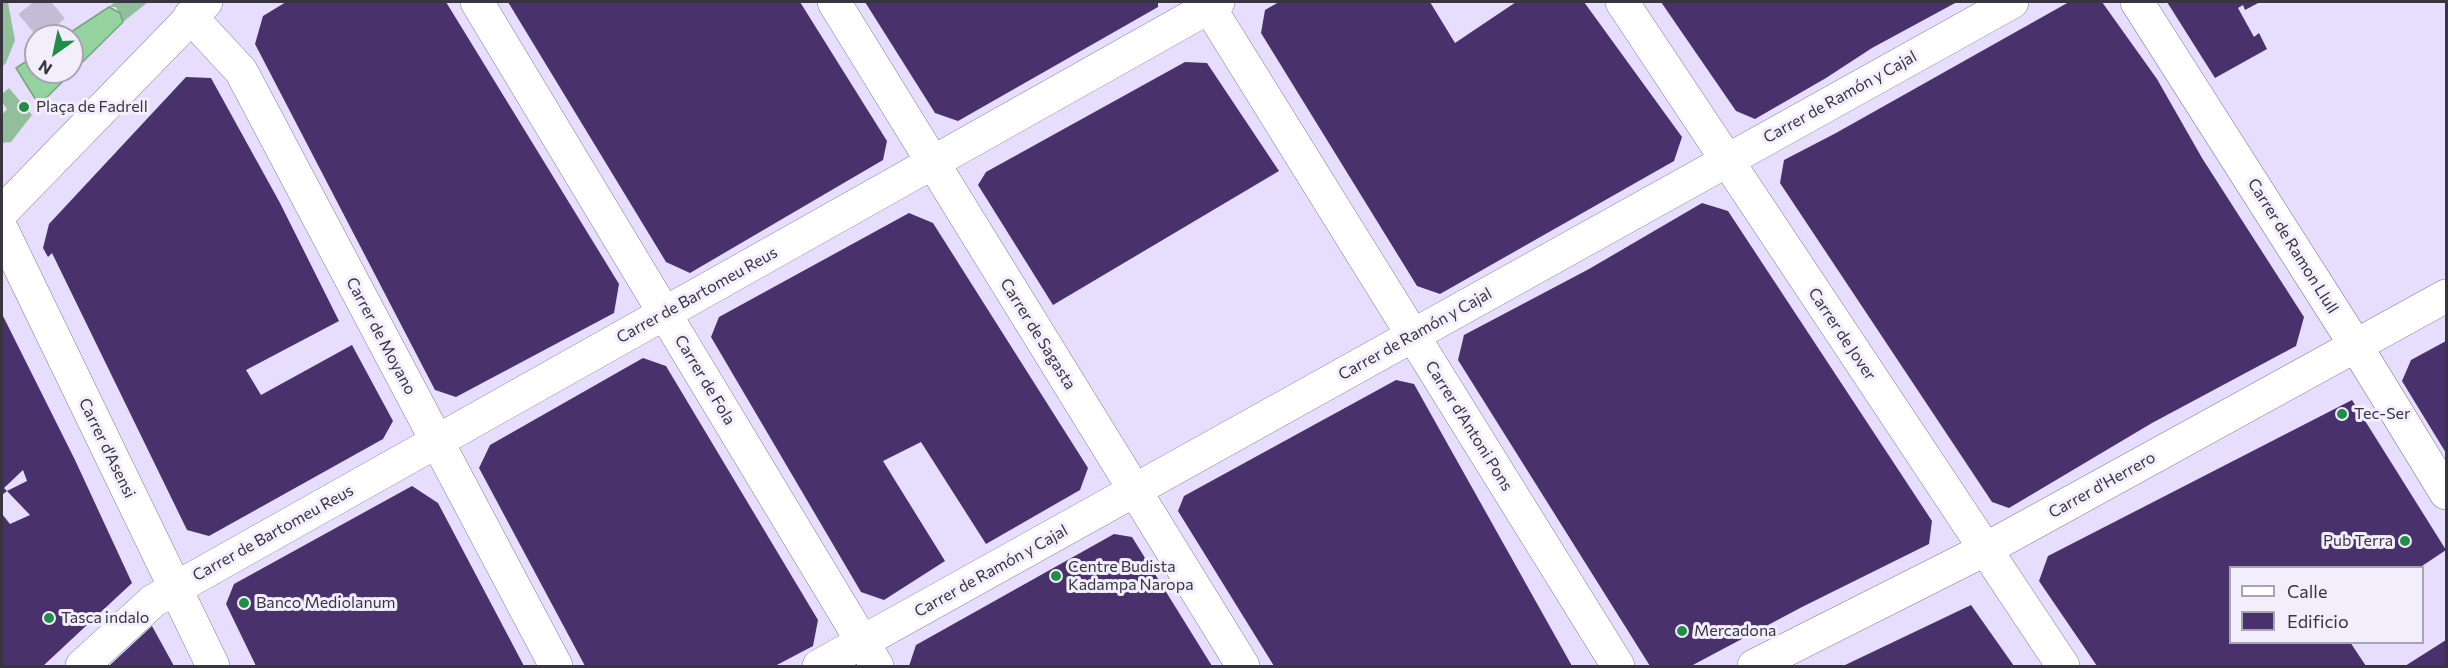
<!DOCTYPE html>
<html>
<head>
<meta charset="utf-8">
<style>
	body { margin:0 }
	#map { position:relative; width:2448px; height:668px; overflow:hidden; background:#e7ddfd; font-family:Commissioner,sans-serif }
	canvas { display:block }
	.frame { position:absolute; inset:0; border:3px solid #383440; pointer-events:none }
	.legend { position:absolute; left:2229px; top:566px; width:195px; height:78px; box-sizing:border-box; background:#f2eefb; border:2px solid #a8a4b0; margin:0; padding:8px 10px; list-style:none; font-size:18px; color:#383440 }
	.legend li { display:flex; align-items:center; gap:12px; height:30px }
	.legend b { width:30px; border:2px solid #a8a4b0 }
	.north { position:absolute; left:24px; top:24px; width:60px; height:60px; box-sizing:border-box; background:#f2eefb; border:2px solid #a8a4b0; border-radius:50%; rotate:213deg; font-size:16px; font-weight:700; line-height:24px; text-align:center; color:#383440 }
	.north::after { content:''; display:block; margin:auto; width:21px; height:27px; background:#208e47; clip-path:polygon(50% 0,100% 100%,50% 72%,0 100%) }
</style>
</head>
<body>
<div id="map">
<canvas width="2448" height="668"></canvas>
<div class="frame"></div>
<ul class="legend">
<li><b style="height:8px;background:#fff"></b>Calle</li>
<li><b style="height:16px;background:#49326b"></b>Edificio</li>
</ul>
<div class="north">N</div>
</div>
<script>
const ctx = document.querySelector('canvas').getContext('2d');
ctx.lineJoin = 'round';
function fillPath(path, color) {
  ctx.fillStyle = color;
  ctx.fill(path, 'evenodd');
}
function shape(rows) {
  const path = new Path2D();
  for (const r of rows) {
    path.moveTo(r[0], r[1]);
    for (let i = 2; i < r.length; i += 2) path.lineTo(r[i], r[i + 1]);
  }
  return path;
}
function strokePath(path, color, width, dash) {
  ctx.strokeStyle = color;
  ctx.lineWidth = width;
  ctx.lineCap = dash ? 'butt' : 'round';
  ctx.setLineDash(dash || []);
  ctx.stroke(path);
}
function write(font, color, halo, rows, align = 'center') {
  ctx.font = font + ' Commissioner,sans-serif';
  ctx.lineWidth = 6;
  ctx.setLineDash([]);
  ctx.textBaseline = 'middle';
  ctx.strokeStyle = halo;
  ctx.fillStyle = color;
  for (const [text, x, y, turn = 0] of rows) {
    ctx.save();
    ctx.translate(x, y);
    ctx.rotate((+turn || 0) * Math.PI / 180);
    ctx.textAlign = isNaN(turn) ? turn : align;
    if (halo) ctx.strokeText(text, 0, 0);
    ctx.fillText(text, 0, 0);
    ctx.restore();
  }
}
fillPath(shape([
	[2,2,8,3,15,40,6,63,2,67],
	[115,2,148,2,123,22,116,7,109,7],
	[9,88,32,115,11,142,2,143,2,115,7,109,2,102,2,94]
]), '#92bf9b');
const water = shape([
	[109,7,120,13,123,22,39,105,16,68,36,55,36,72,72,72,72,36,65,36,109,7]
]);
fillPath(water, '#94d3a0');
strokePath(water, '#78a383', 1.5);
fillPath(shape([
	[286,2,446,2,619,284,614,313,456,397,435,390,255,44,263,16],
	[508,2,800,2,887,141,883,160,690,273,666,262],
	[865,2,1158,2,1158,7,958,121,935,113],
	[1279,2,1430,2,1455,43,1516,2,1584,2,1682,137,1674,161,1440,294,1417,286,1261,33,1265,10],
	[1661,2,1957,2,1872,48,1826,78,1755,119,1736,111],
	[2069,2,2102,2,2157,79,2202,158,2304,317,2296,346,2152,423,2009,508,1992,502,1780,183,1784,160,1836,133],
	[2167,2,2260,2,2245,10,2243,5,2238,8,2254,37,2259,33,2267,49,2215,78],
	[1185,62,1207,63,1279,171,1053,305,978,185,986,172],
	[186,77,211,78,280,203,339,321,246,370,261,395,352,345,393,421,383,439,209,536,187,530,52,253,48,257,43,248,49,224],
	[1702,203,1728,211,1932,521,1929,544,1802,607,1691,666,1650,666,1458,360,1464,335,1589,269],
	[909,213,933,223,1088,468,1080,490,986,544,921,442,883,461,945,561,884,600,861,592,711,337,719,317],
	[2,314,75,460,132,583,43,666,2,666,2,514,10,524,30,515,7,491,2,495],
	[23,470,27,481,7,491,4,488],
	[2446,341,2446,453,2402,381,2411,360],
	[643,358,666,366,818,620,813,646,775,666,585,666,479,468,490,445],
	[1396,380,1414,384,1572,666,1274,666,1178,511,1184,496],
	[2352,400,2446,550,2419,568,2230,568,2230,642,2350,642,2366,666,2097,666,2039,581,2048,556],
	[412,486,438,503,524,666,256,666,226,604,234,584],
	[1114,534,1132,537,1212,666,909,666,916,645],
	[1971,605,2014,666,1843,666],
	[152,626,174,666,109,666],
	[2446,640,2446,666,2405,666]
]), '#49326b');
strokePath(shape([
	[29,27,59,2]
]), '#c4bbd7', 33, [33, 16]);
const minor = shape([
	[477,2,877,666],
	[834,2,1243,666],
	[1206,2,1618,666],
	[1622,2,2063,666],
	[2137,2,2356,346,2446,493],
	[190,16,241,71,556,666],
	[2,230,213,666],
	[82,666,153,601,1218,2],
	[819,666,2012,2],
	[1754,666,1986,549,2446,296]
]);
const major = shape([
	[2,212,206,2]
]);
strokePath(minor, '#857c99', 34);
strokePath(major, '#857c99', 34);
strokePath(minor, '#fff', 33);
strokePath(major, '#fff', 33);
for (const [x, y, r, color] of [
	[24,107,6,"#208e47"],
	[2342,414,6,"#208e47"],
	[2405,541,6,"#208e47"],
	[1056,576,6,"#208e47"],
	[244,603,6,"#208e47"],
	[49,618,6,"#208e47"],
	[1682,631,6,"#208e47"]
]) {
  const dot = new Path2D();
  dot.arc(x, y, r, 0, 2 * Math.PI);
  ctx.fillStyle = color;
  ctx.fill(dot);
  strokePath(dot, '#f2eefb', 2);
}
write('16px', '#383440', '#f2eefb', [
	["Carrer de Ramón y Cajal",1840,97,-29],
	["Carrer de Ramon Llull",2293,246,58],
	["Carrer de Bartomeu Reus",697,295,-29],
	["Carrer de Sagasta",1038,334,58],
	["Carrer de Ramón y Cajal",1415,334,-29],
	["Carrer de Jover",1842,334,56],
	["Carrer de Moyano",381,336,62],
	["Carrer de Fola",705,380,59],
	["Carrer d'Antoni Pons",1469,426,58],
	["Carrer d'Asensi",107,448,64],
	["Carrer d'Herrero",2102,485,-29],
	["Carrer de Bartomeu Reus",273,533,-29],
	["Carrer de Ramón y Cajal",991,571,-29]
]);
write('16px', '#383440', '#f2eefb', [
	["Plaça de Fadrell",36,107],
	["Tec-Ser",2354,414],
	["Pub Terra",2393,541,"right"],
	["Centre Budista",1068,567],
	["Kadampa Naropa",1068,585],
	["Banco Mediolanum",256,603],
	["Tasca indalo",61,618],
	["Mercadona",1694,631]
], 'left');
</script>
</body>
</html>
